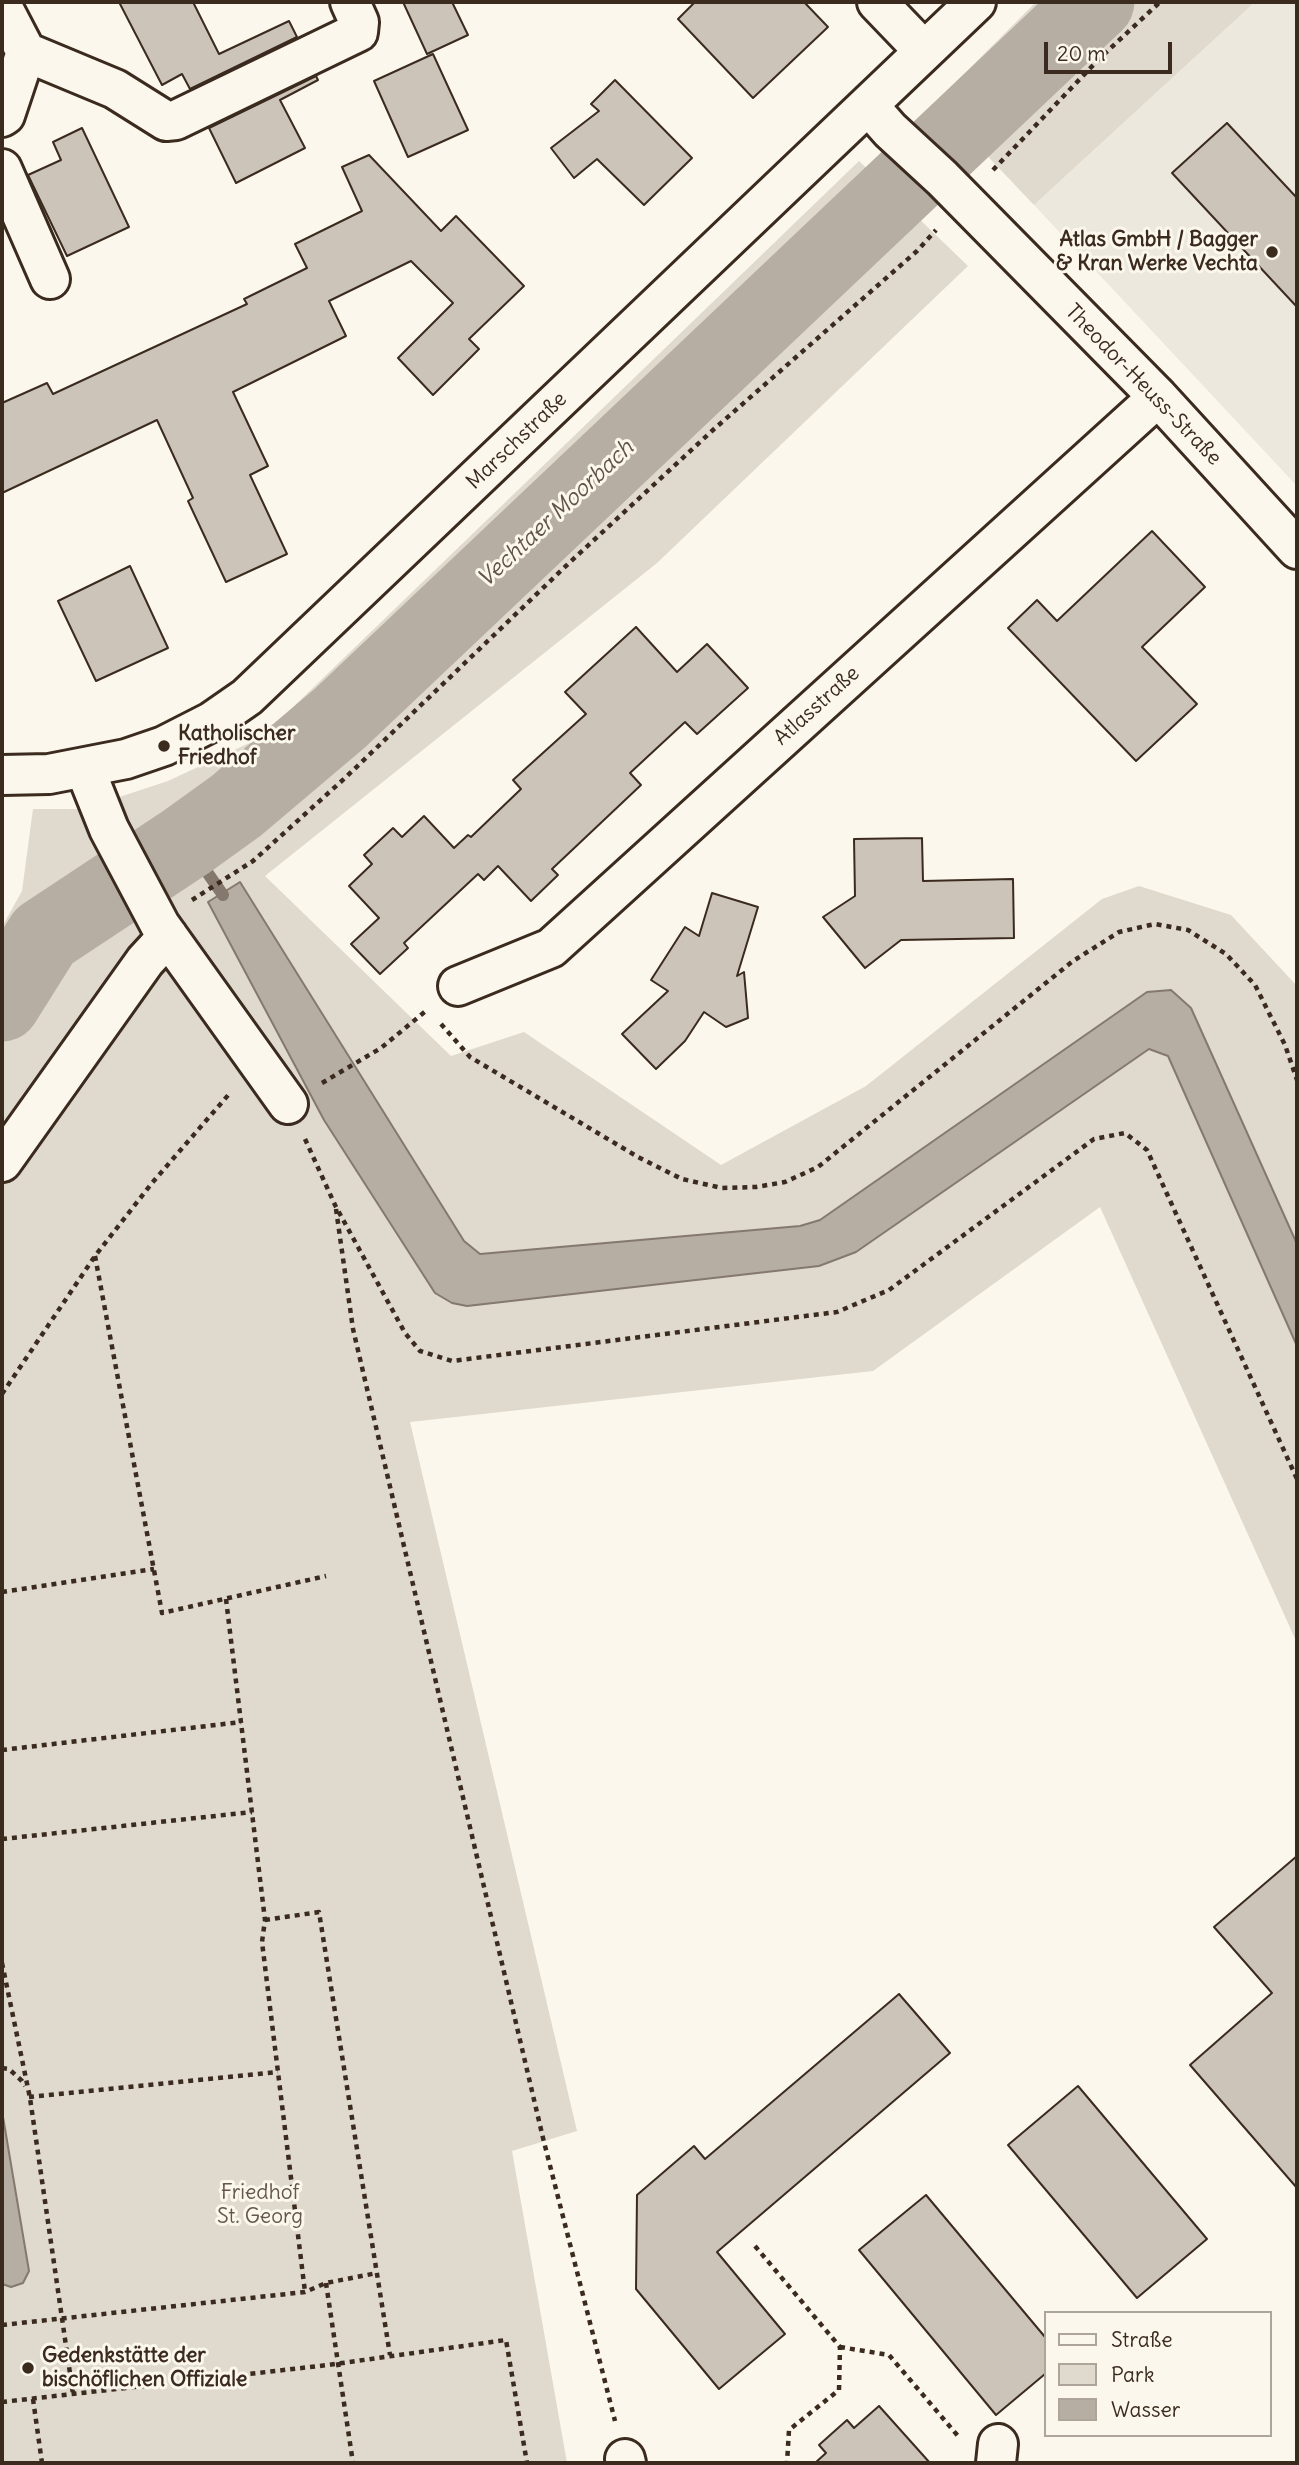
<!DOCTYPE html>
<html>
<head>
<meta charset="utf-8">
<style>
	body { margin:0 }
	#map { position:relative; width:1299px; height:2465px; overflow:hidden; background:#fbf7ec; font-family:Delius,sans-serif }
	canvas { display:block }
	.frame { position:absolute; inset:0; border:4px solid #3b2a1e; pointer-events:none }
	.legend { position:absolute; left:1044px; top:2311px; width:228px; height:126px; box-sizing:border-box; background:#fbf7ec; border:2px solid #aea59a; margin:0; padding:9px 12px; list-style:none; font-size:21px; color:#3b2a1e }
	.legend li { display:flex; align-items:center; gap:14px; height:35px }
	.legend b { width:35px; border:2px solid #aea59a }
	.scale { position:absolute; left:1044px; top:42px; width:128px; height:32px; box-sizing:border-box; border:4px solid #3b2a1e; border-top:0; padding-left:9px; font-size:21px; line-height:24px; white-space:nowrap; color:#3b2a1e; -webkit-text-stroke:5px #fbf7ec; paint-order:stroke }
</style>
</head>
<body>
<div id="map">
<canvas width="1299" height="2465"></canvas>
<div class="frame"></div>
<ul class="legend">
<li><b style="height:9px;background:#fbf7ec"></b>Straße</li>
<li><b style="height:19px;background:#dfd9ce"></b>Park</li>
<li><b style="height:19px;background:#b6aea2"></b>Wasser</li>
</ul>
<div class="scale">20 m</div>
</div>
<script>
const ctx = document.querySelector('canvas').getContext('2d');
ctx.lineJoin = 'round';
function fillPath(path, color) {
  ctx.fillStyle = color;
  ctx.fill(path, 'evenodd');
}
function shape(rows) {
  const path = new Path2D();
  for (const r of rows) {
    path.moveTo(r[0], r[1]);
    for (let i = 2; i < r.length; i += 2) path.lineTo(r[i], r[i + 1]);
  }
  return path;
}
function strokePath(path, color, width, dash) {
  ctx.strokeStyle = color;
  ctx.lineWidth = width;
  ctx.lineCap = dash ? 'butt' : 'round';
  ctx.setLineDash(dash || []);
  ctx.stroke(path);
}
function write(font, color, halo, rows, align = 'center') {
  ctx.font = font + ' Delius,sans-serif';
  ctx.lineWidth = 6;
  ctx.setLineDash([]);
  ctx.textBaseline = 'middle';
  ctx.strokeStyle = halo;
  ctx.fillStyle = color;
  for (const [text, x, y, turn = 0] of rows) {
    ctx.save();
    ctx.translate(x, y);
    ctx.rotate((+turn || 0) * Math.PI / 180);
    ctx.textAlign = isNaN(turn) ? turn : align;
    if (halo) ctx.strokeText(text, 0, 0);
    ctx.fillText(text, 0, 0);
    ctx.restore();
  }
}
fillPath(shape([
	[1255,2,1297,2,1297,486,1034,205]
]), '#ede8dd');
fillPath(shape([
	[1036,2,1255,2,1034,205,936,102],
	[859,161,968,266,657,563,265,876,451,1056,524,1032,721,1165,866,1086,1102,899,1139,886,1231,915,1297,986,1297,1643,1100,1207,873,1371,410,1422,577,2131,512,2151,567,2463,2,2463,2,927,22,891,33,809,83,809,168,781,262,737]
]), '#dfd9ce');
const water = shape([
	[240,882,464,1241,480,1254,800,1226,820,1220,1147,992,1171,990,1191,1008,1297,1244,1297,1346,1168,1056,1149,1049,856,1252,819,1266,467,1306,452,1303,435,1293,324,1120,208,902,240,882],
	[2,2111,29,2271,23,2283,11,2287,2,2284,2,2111]
]);
fillPath(water, '#b6aea2');
strokePath(water, '#85796d', 2);
strokePath(shape([
	[186,842,223,895]
]), '#85796d', 12);
strokePath(shape([
	[2,1003,44,936,186,842,236,806,340,718,1096,2]
]), '#b6aea2', 77);
const building = shape([
	[119,2,193,2,219,54,289,21,297,37,190,89,182,74,162,85,119,2],
	[403,2,452,2,468,35,427,54,403,2],
	[695,2,804,2,828,27,753,98,678,19,695,2],
	[433,54,468,130,408,157,374,81,433,54],
	[316,76,318,80,280,100,305,148,236,183,209,128,316,76],
	[615,80,692,158,644,205,597,159,574,178,551,148,599,111,591,104,615,80],
	[1227,123,1297,198,1297,307,1172,173,1227,123],
	[82,128,129,227,67,256,28,175,61,160,53,142,82,128],
	[369,155,441,231,456,216,524,286,469,339,479,349,433,395,398,358,453,303,411,261,329,301,346,336,233,392,268,466,250,475,287,554,226,582,188,501,193,498,157,420,2,493,2,403,47,383,53,394,247,304,244,299,307,268,295,244,362,211,342,167,369,155],
	[1152,531,1205,587,1142,647,1197,704,1136,761,1008,628,1037,600,1057,621,1152,531],
	[130,566,168,648,96,681,58,601,130,566],
	[636,627,677,672,707,644,748,688,697,734,685,722,630,773,641,785,552,869,558,875,531,901,498,866,484,880,478,874,404,943,408,948,380,974,351,944,379,918,349,886,372,864,364,855,393,828,402,837,424,816,454,848,468,835,471,837,521,789,513,780,586,714,565,692,636,627],
	[922,838,923,881,1013,879,1014,938,901,940,865,968,823,917,855,896,854,839,922,838],
	[712,893,758,907,737,976,744,972,748,1018,726,1027,704,1012,685,1041,656,1069,622,1034,668,991,651,980,685,927,699,936,712,893],
	[1297,1856,1297,2188,1190,2065,1272,1993,1214,1927,1297,1856],
	[899,1994,950,2053,717,2252,785,2334,719,2389,636,2289,637,2195,694,2146,705,2159,899,1994],
	[1078,2086,1207,2239,1137,2298,1008,2145,1078,2086],
	[926,2195,1045,2337,1045,2374,996,2415,859,2250,926,2195],
	[879,2406,930,2463,815,2463,826,2453,819,2445,847,2420,854,2428,879,2406]
]);
fillPath(building, '#ccc4b9');
strokePath(building, '#3b2a1e', 2);
const minor = shape([
	[877,2,924,51],
	[2,6,26,52,5,115,2,117],
	[26,52,115,89,166,121,176,120,358,32,359,22,350,2],
	[868,105,890,130,942,178,1158,397,1297,549],
	[2,169,50,279],
	[85,769,109,829,160,925,288,1104],
	[2,775,49,774,126,759,164,746,211,722,247,697,976,2],
	[458,986,551,948,1158,397],
	[2,1162,145,961,168,936],
	[625,2459,626,2463],
	[996,2463,998,2444]
]);
strokePath(minor, '#3b2a1e', 44);
strokePath(shape([
	[993,170,1099,59,1160,2],
	[192,900,253,861,345,778,568,564,713,430,917,251,936,230],
	[441,1024,470,1057,638,1157,682,1179,722,1188,756,1187,785,1182,818,1167,1073,961,1119,932,1155,924,1188,930,1226,954,1255,985,1285,1045,1297,1080],
	[322,1083,381,1048,427,1010],
	[305,1139,335,1205,405,1333,420,1351,452,1361,837,1312,889,1290,1094,1139,1125,1133,1147,1150,1297,1479],
	[336,1209,353,1329,543,2138,615,2421],
	[95,1256,162,1613,326,1576],
	[2,1394,95,1256,152,1183,230,1093],
	[2,1592,154,1569],
	[226,1599,265,1920,262,1942,305,2292],
	[2,1750,241,1722],
	[2,1839,252,1812],
	[265,1920,319,1912,390,2355],
	[2,1963,30,2098,73,2394],
	[2,2068,9,2069,22,2081,25,2086],
	[29,2097,278,2072],
	[755,2246,840,2347,839,2390,789,2430,787,2463],
	[326,2283,353,2463],
	[2,2325,305,2292,326,2283,377,2273],
	[840,2347,889,2355,958,2436],
	[33,2399,42,2463],
	[2,2402,328,2365,506,2340,527,2463]
]), '#3b2a1e', 4.5, [5, 5]);
strokePath(minor, '#fbf7ec', 38);
for (const [x, y, r, color] of [
	[1272,252,7,"#3b2a1e"],
	[164,746,7,"#3b2a1e"],
	[28,2368,7,"#3b2a1e"]
]) {
  const dot = new Path2D();
  dot.arc(x, y, r, 0, 2 * Math.PI);
  ctx.fillStyle = color;
  ctx.fill(dot);
  strokePath(dot, '#fbf7ec', 2.5);
}
write('bold 21px', '#3b2a1e', '#fbf7ec', [
	["Atlas GmbH / Bagger",1258,240,"right"],
	["& Kran Werke Vechta",1258,264,"right"],
	["Katholischer",178,734],
	["Friedhof",178,758],
	["Gedenkstätte der",42,2356],
	["bischöflichen Offiziale",42,2380]
], 'left');
write('21px', '#3b2a1e', '#fbf7ec', [
	["Theodor-Heuss-Straße",1143,385,46],
	["Marschstraße",517,441,-44],
	["Atlasstraße",817,706,-42]
]);
write('21px', '#64564a', '#fbf7ec', [
	["Friedhof",260,2193],
	["St. Georg",260,2217]
]);
write('italic 23px', '#605246', '#fbf7ec', [
	["Vechtaer Moorbach",556,514,-43]
]);
</script>
</body>
</html>
